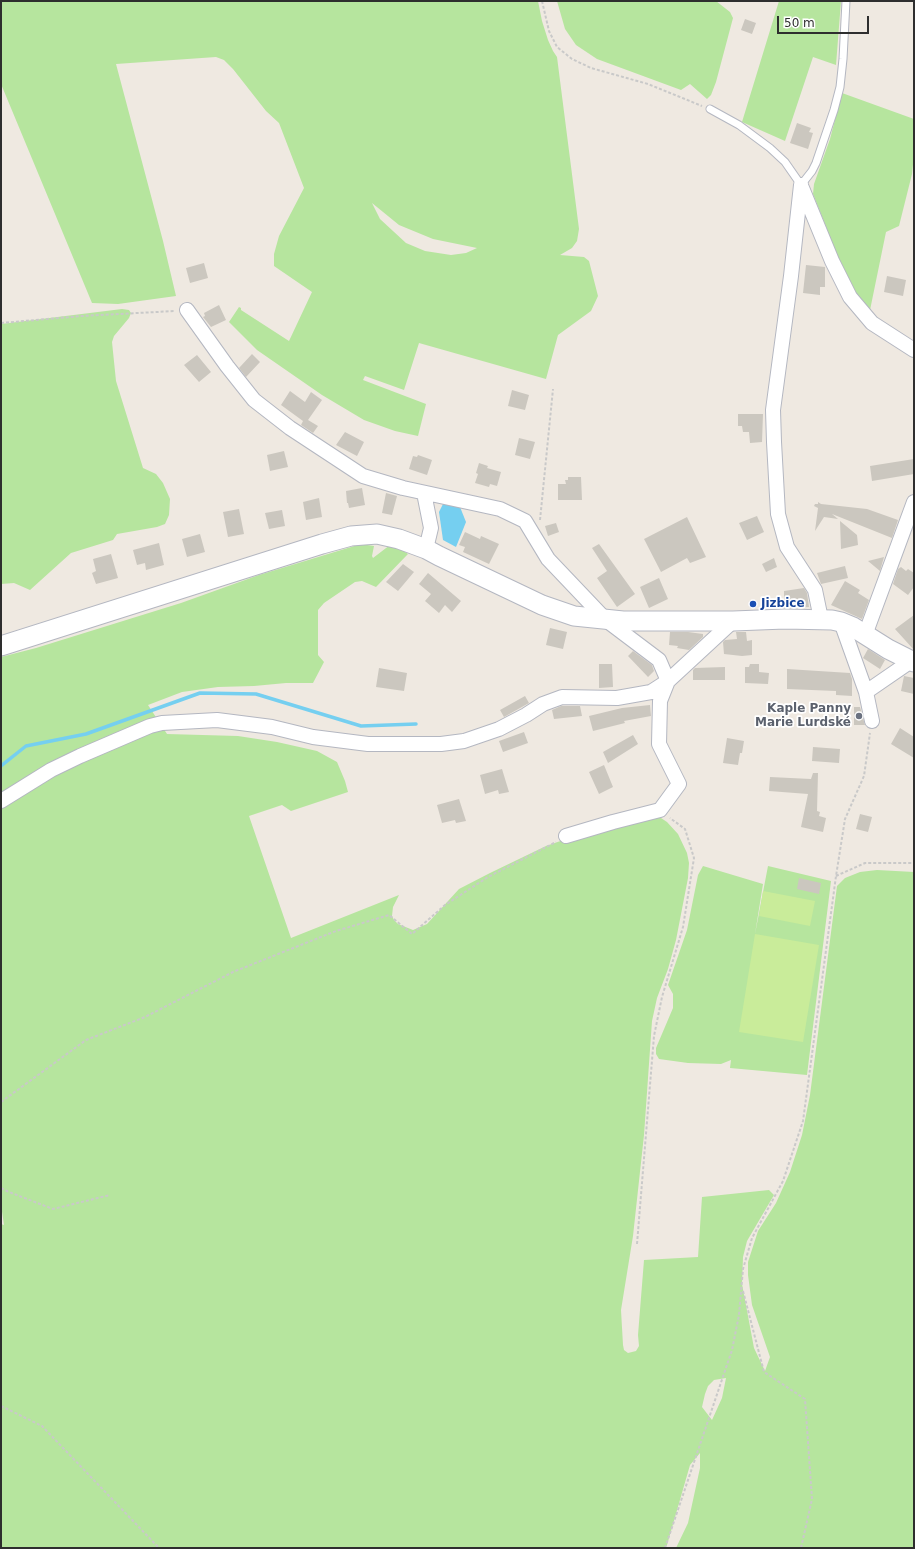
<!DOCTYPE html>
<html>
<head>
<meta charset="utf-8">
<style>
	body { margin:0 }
	#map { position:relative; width:915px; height:1549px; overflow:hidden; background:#efe9e1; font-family:"DejaVu Sans",sans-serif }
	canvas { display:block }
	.frame { position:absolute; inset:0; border:2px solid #2e2e2e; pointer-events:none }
	.scale { position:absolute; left:777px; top:16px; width:92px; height:18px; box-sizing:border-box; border:2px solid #2e2e2e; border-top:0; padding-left:5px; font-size:12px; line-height:14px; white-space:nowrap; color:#2e2e2e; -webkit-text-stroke:3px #fff; paint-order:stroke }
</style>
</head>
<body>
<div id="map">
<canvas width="915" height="1549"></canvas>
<div class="frame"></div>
<div class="scale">50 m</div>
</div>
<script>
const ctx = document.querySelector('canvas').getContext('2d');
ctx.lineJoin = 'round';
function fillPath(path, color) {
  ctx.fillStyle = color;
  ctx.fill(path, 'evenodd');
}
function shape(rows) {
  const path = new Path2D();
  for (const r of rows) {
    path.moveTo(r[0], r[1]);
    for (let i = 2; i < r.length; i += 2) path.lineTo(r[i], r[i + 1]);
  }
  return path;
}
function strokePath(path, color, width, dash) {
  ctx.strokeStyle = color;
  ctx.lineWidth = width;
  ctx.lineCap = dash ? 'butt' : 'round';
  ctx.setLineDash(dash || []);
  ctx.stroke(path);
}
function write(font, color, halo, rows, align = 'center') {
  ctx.font = font + ' "DejaVu Sans",sans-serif';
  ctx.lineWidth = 3.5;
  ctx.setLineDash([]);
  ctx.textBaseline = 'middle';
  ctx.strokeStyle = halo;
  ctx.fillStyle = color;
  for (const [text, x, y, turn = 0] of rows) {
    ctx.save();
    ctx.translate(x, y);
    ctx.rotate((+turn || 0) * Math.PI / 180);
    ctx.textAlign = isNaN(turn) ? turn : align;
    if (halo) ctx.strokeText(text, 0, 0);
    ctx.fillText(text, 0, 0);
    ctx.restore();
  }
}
fillPath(shape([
	[1,1,538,1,542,21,548,40,553,51,557,57,579,229,577,241,572,248,560,255,584,257,589,261,598,296,591,311,558,335,546,379,419,343,404,390,365,376,363,380,426,404,418,436,395,431,364,420,322,395,257,350,229,322,239,307,241,308,241,310,289,341,312,292,274,266,274,254,279,236,304,188,279,123,266,111,233,69,224,60,216,57,116,64,163,241,176,296,118,304,92,303,1,84],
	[372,203,399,225,433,239,477,248,466,253,451,255,425,251,406,243,380,219],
	[557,1,716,1,730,12,733,18,716,82,711,95,707,99,690,84,681,90,597,59,576,45,565,29],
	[779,1,841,1,836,65,813,57,785,141,742,122],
	[842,93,914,119,914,155,912,174,899,226,886,232,869,315,857,297,827,239,827,229,813,194,814,184,830,139],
	[122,309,129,310,131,313,129,318,114,336,112,342,116,381,143,468,156,474,163,483,170,499,169,515,165,524,157,527,117,534,113,540,71,553,30,590,14,583,1,584,1,324],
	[361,544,374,546,372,556,373,558,390,545,398,547,408,554,376,587,362,581,355,582,324,603,318,610,318,655,324,662,313,683,286,683,254,686,218,687,182,692,148,705,167,734,238,736,277,742,317,751,337,762,345,781,348,792,291,811,282,805,249,816,291,938,399,895,393,907,392,916,394,920,398,924,413,930,427,924,459,889,490,873,546,846,601,827,649,815,661,818,667,822,678,834,687,853,689,863,688,878,676,940,668,969,657,998,652,1021,644,1135,633,1236,621,1310,623,1345,624,1350,628,1353,636,1351,639,1346,638,1335,644,1260,698,1257,702,1197,769,1190,774,1195,747,1241,743,1257,742,1284,754,1348,765,1371,770,1357,752,1305,748,1275,748,1262,758,1231,776,1203,790,1172,802,1135,810,1095,837,886,845,878,860,872,877,870,914,872,914,1548,676,1548,688,1523,700,1468,700,1453,690,1465,667,1545,665,1548,1,1548,1,1224,4,1225,1,1205,1,657,36,648,181,603,259,575],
	[726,1378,722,1398,712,1420,702,1407,705,1394,708,1386,714,1380],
	[703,866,763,884,755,934,768,866,831,881,807,1075,730,1068,731,1060,721,1064,688,1063,659,1059,656,1054,656,1048,673,1008,673,994,668,985,687,930,698,875]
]), '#b6e59e');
fillPath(shape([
	[763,891,815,901,810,926,759,916],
	[755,934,819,945,803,1042,739,1032]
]), '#c9ec9a');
fillPath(shape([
	[443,504,455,505,460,507,466,522,456,547,443,540,439,512]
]), '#75cff0');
strokePath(shape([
	[1,766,26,746,86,734,200,693,256,694,361,726,416,724]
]), '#75cff0', 3.5);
fillPath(shape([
	[745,19,756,23,752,34,741,30],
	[797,123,811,128,809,132,813,133,808,149,790,143],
	[204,263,208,278,190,283,186,268],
	[806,265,825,267,825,287,820,287,820,295,803,293],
	[887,276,906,280,903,296,884,292],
	[219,305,226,320,211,327,203,317,205,316,204,313],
	[252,354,260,362,246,377,239,368],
	[197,355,211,372,199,382,184,365],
	[512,390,529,395,525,410,508,406],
	[290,391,305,402,311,392,322,400,308,420,318,426,313,433,301,425,303,421,281,405],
	[738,414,763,414,762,442,750,443,749,432,743,432,742,426,738,426],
	[345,432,364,442,357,456,336,445],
	[519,438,535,442,530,459,515,455],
	[284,451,288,467,270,471,267,455],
	[418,455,432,460,427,475,409,469,413,456,417,457],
	[914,459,914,474,872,481,870,466],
	[479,463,488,466,487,468,501,472,497,486,490,484,489,487,475,483,478,474,476,473],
	[568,477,581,477,582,500,558,500,558,484,566,484,565,480,568,480],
	[362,488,365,505,349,508,348,503,347,503,346,491],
	[386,493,397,496,392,515,382,513],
	[319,498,322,517,306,520,303,502],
	[818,502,821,504,867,509,898,520,892,538,832,514,838,519,824,517,815,531,818,508,814,506,815,504,818,504],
	[239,509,244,534,228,537,223,512],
	[282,510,285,526,269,529,265,513],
	[757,516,764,532,747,540,739,523],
	[687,517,706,557,690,563,687,558,661,572,644,539],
	[840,521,857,535,858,545,841,549],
	[556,523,559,532,548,536,545,526],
	[465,532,480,539,481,536,499,544,489,564,463,552,465,547,459,545],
	[200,534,205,552,187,557,182,539],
	[159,543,164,565,146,570,145,563,137,565,133,550],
	[599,544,635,594,617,607,597,578,607,571,592,548],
	[111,554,118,578,96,584,92,573,96,571,93,559],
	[884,557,880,571,868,561],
	[774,558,777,567,766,572,762,564],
	[403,564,414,572,398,591,386,582],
	[845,566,848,578,821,584,817,573],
	[901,567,906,571,908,569,914,573,914,587,908,595,893,584,898,569],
	[428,573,461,601,452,612,445,605,439,613,425,601,431,594,419,584],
	[659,578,668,599,649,608,640,587],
	[845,581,860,590,858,593,869,600,862,619,831,605],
	[804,588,807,593,809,607,784,608,784,591],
	[914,615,914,650,895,629],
	[550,628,567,632,563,649,546,645],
	[670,632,688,632,703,634,703,637,689,650,677,648,678,646,669,645],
	[736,632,746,632,747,641,752,640,752,655,742,656,724,654,723,642,725,640,737,639],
	[868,649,885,660,880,669,863,658],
	[633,651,652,665,654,671,648,677,628,656],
	[599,664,612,664,613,687,599,688],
	[750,664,759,664,759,672,769,673,768,684,745,683,745,667,749,667],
	[725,667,725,680,693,680,693,670,695,668],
	[379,668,407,673,404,691,376,687],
	[787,669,850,673,852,679,852,696,836,695,836,691,787,689],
	[904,676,914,678,914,694,901,691],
	[525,696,529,703,504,717,500,710],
	[650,705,651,716,624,721,625,723,593,731,589,716,622,708],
	[561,706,580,706,582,716,554,719,552,710],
	[854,707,860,707,865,725,854,725],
	[900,728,914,737,914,758,891,744],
	[524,732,528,743,503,752,499,741],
	[633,735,638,744,608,763,603,752],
	[727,738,744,741,742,753,740,753,738,765,723,763],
	[813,747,840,749,839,763,812,761],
	[604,765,613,787,599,794,589,772],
	[502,769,509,792,499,794,498,790,485,794,480,775],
	[813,773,818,773,817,811,820,812,819,816,826,818,823,832,801,827,808,794,769,791,770,777,811,779],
	[459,799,466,821,456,823,455,820,442,823,437,805],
	[860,814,872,817,868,832,856,829],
	[799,878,821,883,819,894,797,889]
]), '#cbc7bf');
const lane = shape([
	[710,109,739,125,770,148,785,162,801,185,812,171,816,163,834,110,840,87,843,59,846,1]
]);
const street = shape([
	[801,185,791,276,773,410,774,442,778,514,787,547,815,590,821,619],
	[802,188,832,261,850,297,872,323,914,350],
	[187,310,227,366,254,400,290,428,363,476,403,488,500,509,525,521,548,559,606,620,659,660,668,681,660,701,659,744,679,784,660,810,613,822,566,836],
	[424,493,431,528,426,549],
	[841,622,866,692,872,721],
	[865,635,914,502],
	[866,692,911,661],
	[1,801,51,770,80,756,150,726,162,723,217,720,272,727,313,737,368,744,441,744,464,741,499,729,526,715,543,704,562,697,617,698,651,692,668,681,733,621]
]);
const secondary = shape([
	[1,646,322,544,351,536,377,534,399,539,426,549,439,556,542,605,574,616,623,621,733,621,785,619,832,620,841,622,853,627,888,649,914,662]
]);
strokePath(lane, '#b4b7c1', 9);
strokePath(street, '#b4b7c1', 16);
strokePath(secondary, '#b4b7c1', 21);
strokePath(shape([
	[542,1,549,31,557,47,572,59,591,68,648,84,702,106],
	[1,323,82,316,175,311],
	[540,520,553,389],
	[836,876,865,863,914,863],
	[1,1102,86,1040,145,1017,233,972,336,931,389,915,412,934,445,905,488,877,556,842],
	[1,1188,9,1192,53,1209,110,1195],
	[637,1244,654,1036,662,997,683,927,694,858,685,829,670,818],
	[743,1291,764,1372,805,1399,812,1499,801,1548],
	[1,1406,42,1426,159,1548],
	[665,1548,732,1350,739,1315,743,1269,752,1238,783,1181,803,1121,836,876,845,819,864,776,870,733]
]), '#c9c9c9', 2, [3, 2]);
strokePath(lane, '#fff', 7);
strokePath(street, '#fff', 14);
strokePath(secondary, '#fff', 19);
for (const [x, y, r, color] of [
	[753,604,4,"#1a4fb4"],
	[859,716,4,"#6b7280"]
]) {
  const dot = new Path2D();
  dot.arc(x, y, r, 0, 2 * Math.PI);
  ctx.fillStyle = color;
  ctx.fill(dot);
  strokePath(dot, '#fff', 1.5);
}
write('bold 12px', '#164399', '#fff', [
	["Jizbice",761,604]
], 'left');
write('bold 12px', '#5b616d', '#fff', [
	["Kaple Panny",851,709],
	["Marie Lurdské",851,723]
], 'right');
</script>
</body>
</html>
